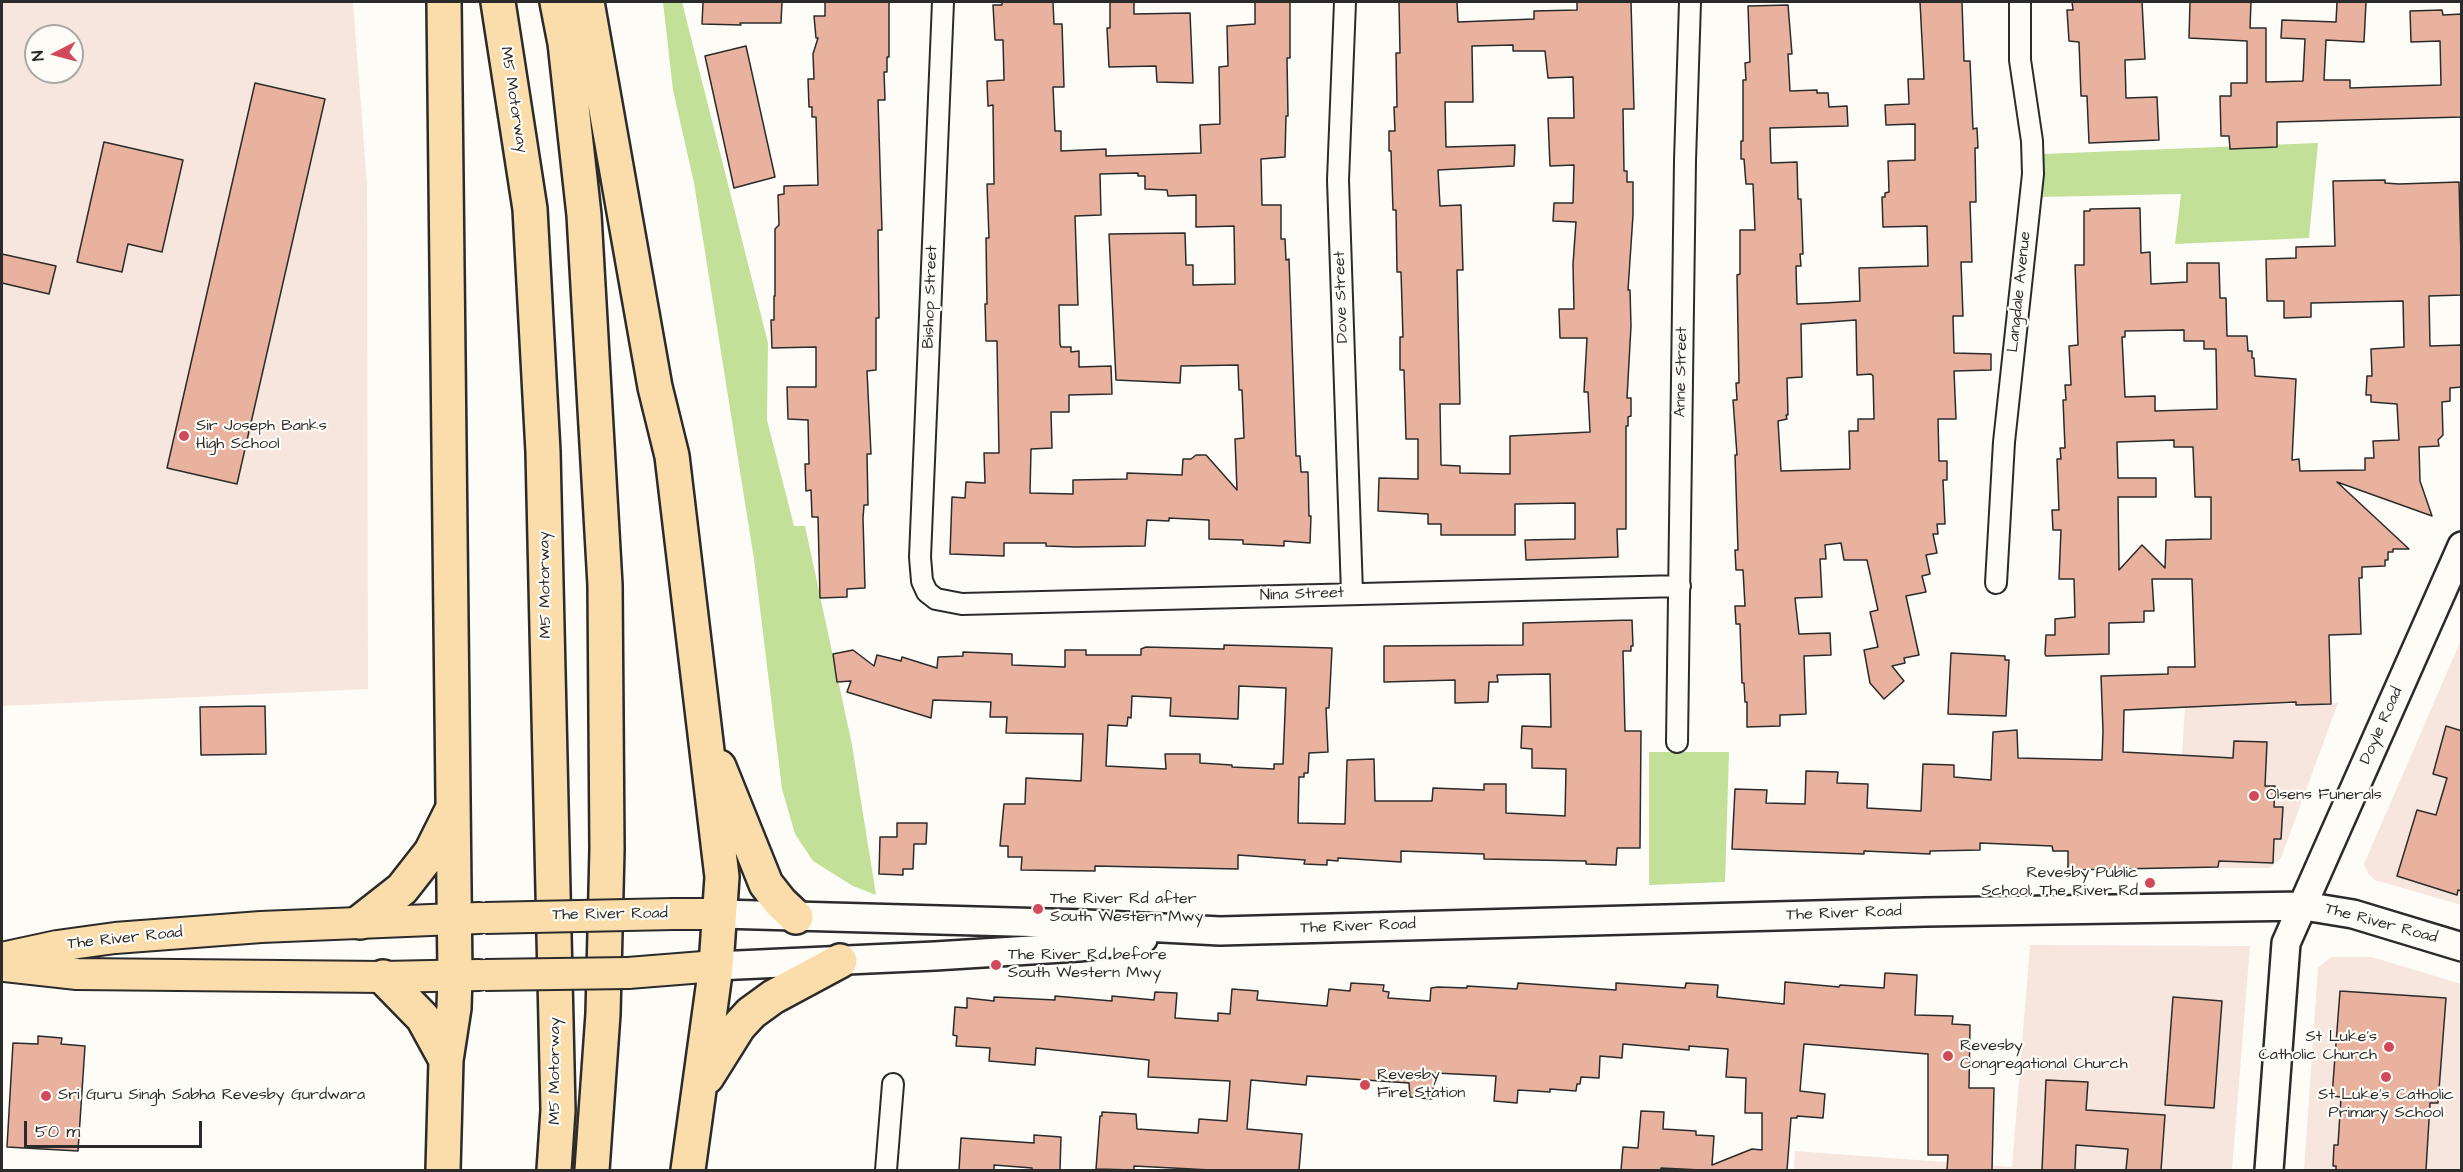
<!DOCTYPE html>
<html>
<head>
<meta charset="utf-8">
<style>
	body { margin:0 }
	#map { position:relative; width:2463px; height:1172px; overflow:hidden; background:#fdfcf7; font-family:"Architects Daughter",sans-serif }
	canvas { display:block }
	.frame { position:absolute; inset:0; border:3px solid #2b2b2b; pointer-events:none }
	.north { position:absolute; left:24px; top:24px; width:60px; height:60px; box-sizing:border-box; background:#fdfcf7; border:2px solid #a9a8a5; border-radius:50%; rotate:264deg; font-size:16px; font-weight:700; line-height:24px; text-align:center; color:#2b2b2b }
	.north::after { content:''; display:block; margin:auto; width:21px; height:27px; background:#d1495b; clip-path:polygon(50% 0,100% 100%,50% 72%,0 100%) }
	.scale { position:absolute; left:24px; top:1121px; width:178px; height:27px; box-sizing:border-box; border:3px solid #2b2b2b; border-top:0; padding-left:8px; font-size:18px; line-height:21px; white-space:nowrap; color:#2b2b2b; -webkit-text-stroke:4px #fdfcf7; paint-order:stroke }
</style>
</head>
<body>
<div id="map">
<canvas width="2463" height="1172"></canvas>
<div class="frame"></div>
<div class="north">N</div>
<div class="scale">50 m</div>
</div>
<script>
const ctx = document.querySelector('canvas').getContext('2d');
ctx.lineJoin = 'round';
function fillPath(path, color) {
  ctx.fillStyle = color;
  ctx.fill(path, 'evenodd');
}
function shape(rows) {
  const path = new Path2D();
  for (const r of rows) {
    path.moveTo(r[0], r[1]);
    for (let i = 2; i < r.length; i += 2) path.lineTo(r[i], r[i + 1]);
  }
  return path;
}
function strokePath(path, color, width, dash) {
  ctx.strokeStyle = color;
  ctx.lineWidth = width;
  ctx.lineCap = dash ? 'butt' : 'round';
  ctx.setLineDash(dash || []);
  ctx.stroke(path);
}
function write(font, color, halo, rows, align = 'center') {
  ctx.font = font + ' "Architects Daughter",sans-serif';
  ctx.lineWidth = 4.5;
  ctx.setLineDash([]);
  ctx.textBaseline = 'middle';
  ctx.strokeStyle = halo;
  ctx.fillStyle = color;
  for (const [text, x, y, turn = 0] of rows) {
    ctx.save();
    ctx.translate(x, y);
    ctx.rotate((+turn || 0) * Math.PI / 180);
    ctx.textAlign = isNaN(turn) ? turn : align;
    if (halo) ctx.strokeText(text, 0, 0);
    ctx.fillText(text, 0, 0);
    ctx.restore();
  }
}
fillPath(shape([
	[2,2,353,2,367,184,368,689,2,706],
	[36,36,72,36,72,72,36,72],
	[2461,640,2461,905,2375,880,2368,873,2364,864],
	[2338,703,2281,858,2270,868,2175,868,2185,706],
	[2030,945,2250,946,2232,1170,1794,1170,1795,1151,2012,1167],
	[2331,957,2372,957,2461,984,2461,1170,2304,1170,2318,968]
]), '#f7e6dd');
fillPath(shape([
	[663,2,682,2,768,343,767,420,794,526,805,526,852,745,876,895,853,886,813,861,795,834,782,789,754,559,694,183,673,90],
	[2318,143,2309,238,2175,244,2181,194,2040,197,2043,154],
	[1649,752,1729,752,1725,882,1649,885]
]), '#c2e098');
const building = shape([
	[703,2,782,2,781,23,740,23,741,25,702,24,703,2],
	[825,2,889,2,889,57,887,57,887,72,884,72,885,100,878,100,882,230,878,230,879,318,876,318,876,370,867,371,871,454,867,454,868,505,864,505,863,518,865,588,847,589,847,597,820,598,818,517,812,517,811,490,806,491,805,464,809,464,808,420,788,419,787,387,816,387,816,347,772,348,771,320,774,320,774,296,775,296,775,229,779,225,778,195,784,194,784,186,818,185,816,117,812,117,812,107,809,107,808,79,814,79,813,54,818,38,816,38,814,16,825,16,825,2],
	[1002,2,1053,2,1054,24,1062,24,1064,87,1053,87,1055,131,1061,131,1061,151,1106,149,1106,156,1201,153,1200,125,1220,124,1219,67,1228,66,1227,26,1255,24,1255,2,1290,2,1290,58,1287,58,1288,116,1286,116,1285,157,1261,159,1262,205,1281,205,1281,239,1285,239,1286,260,1289,259,1296,456,1300,456,1301,472,1308,472,1309,516,1311,516,1310,543,1284,541,1284,546,1243,544,1243,540,1209,539,1209,520,1169,518,1169,521,1147,520,1145,546,1076,547,1046,546,1046,543,1004,543,1004,556,950,554,952,497,965,498,966,482,985,483,984,453,999,453,997,341,986,341,985,304,987,304,986,238,989,238,987,184,994,184,993,105,988,106,987,81,1004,80,1003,40,995,40,993,5,1002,5,1002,2],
	[1138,173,1138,176,1145,176,1145,189,1167,190,1168,196,1196,195,1196,227,1234,226,1235,284,1193,285,1193,265,1186,265,1185,233,1109,234,1116,380,1180,383,1181,366,1238,365,1239,390,1242,390,1244,438,1235,439,1237,490,1206,455,1196,455,1191,459,1183,459,1182,475,1127,473,1127,479,1073,480,1073,494,1030,493,1031,449,1052,448,1051,412,1069,412,1069,395,1112,394,1111,366,1079,367,1079,351,1071,352,1071,347,1061,347,1060,344,1059,305,1078,305,1075,216,1101,215,1100,174,1138,173],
	[1110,2,1134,2,1134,14,1190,13,1193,83,1157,82,1156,66,1109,67,1107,28,1110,28,1110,2],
	[1399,2,1457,2,1458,22,1534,19,1534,11,1577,10,1577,2,1631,2,1634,109,1623,109,1624,171,1627,171,1627,182,1633,182,1633,215,1628,290,1630,290,1631,326,1627,398,1631,398,1631,416,1628,417,1628,426,1626,426,1626,529,1617,529,1618,557,1526,560,1525,540,1575,539,1575,503,1515,504,1515,535,1441,535,1441,524,1428,524,1428,514,1378,511,1379,478,1418,479,1418,439,1406,439,1404,370,1400,370,1400,337,1403,337,1401,272,1397,272,1396,210,1393,210,1391,151,1389,151,1389,131,1395,131,1394,107,1397,107,1396,53,1400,53,1399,2],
	[1513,45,1513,51,1545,51,1548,78,1573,77,1574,118,1548,118,1550,166,1574,165,1573,203,1554,203,1553,221,1576,222,1573,264,1574,309,1559,309,1560,338,1587,338,1584,392,1588,392,1590,432,1510,436,1510,474,1460,473,1460,466,1441,465,1440,404,1460,404,1457,270,1463,270,1461,205,1440,206,1438,170,1514,166,1515,145,1446,147,1445,102,1473,102,1472,46,1513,45],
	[1920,2,1962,2,1964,61,1970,61,1973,129,1977,128,1978,148,1975,148,1976,202,1970,202,1972,262,1961,262,1963,316,1953,316,1954,353,1991,354,1991,370,1954,371,1956,419,1938,419,1939,461,1947,461,1947,480,1943,480,1945,524,1937,524,1938,534,1933,534,1937,553,1926,555,1930,574,1922,576,1926,592,1906,596,1919,655,1904,658,1905,663,1892,666,1904,681,1884,699,1870,683,1864,650,1878,647,1870,612,1878,610,1867,560,1844,560,1841,543,1825,545,1826,559,1820,559,1822,597,1795,598,1799,634,1830,633,1831,655,1804,656,1806,714,1780,715,1780,726,1747,727,1747,702,1745,702,1744,683,1742,683,1740,624,1736,624,1735,606,1745,606,1743,570,1736,570,1735,550,1738,550,1735,455,1737,455,1733,400,1737,400,1736,383,1739,383,1737,275,1740,274,1740,230,1755,230,1753,184,1746,184,1744,159,1741,159,1741,141,1743,141,1743,80,1746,80,1745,63,1750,62,1748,6,1788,5,1792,54,1788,54,1790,91,1817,90,1817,93,1828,93,1829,107,1847,106,1848,126,1770,128,1771,163,1797,162,1798,199,1801,199,1803,254,1800,254,1801,266,1796,266,1797,304,1824,303,1860,301,1859,268,1928,266,1927,226,1883,227,1882,197,1885,197,1885,193,1889,192,1888,161,1915,160,1915,124,1886,125,1885,105,1909,104,1908,79,1924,79,1920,2],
	[1856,320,1857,375,1871,374,1873,376,1874,419,1858,419,1858,431,1849,431,1850,469,1781,471,1778,421,1787,419,1786,415,1788,415,1787,378,1802,377,1801,324,1856,320],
	[2072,2,2142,2,2145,59,2125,60,2126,98,2157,97,2159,140,2089,143,2087,96,2081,96,2079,42,2069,41,2067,10,2073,10,2072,2],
	[2190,2,2251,2,2250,28,2266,28,2266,82,2303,81,2305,39,2281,38,2282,20,2336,22,2337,2,2366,2,2364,42,2326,40,2324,80,2350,80,2350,88,2441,85,2440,41,2411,42,2410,11,2442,10,2443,15,2462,14,2462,117,2277,122,2277,147,2230,149,2229,136,2221,136,2220,96,2231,96,2231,83,2247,83,2247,41,2189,38,2190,2],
	[746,46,775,177,734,188,705,56,746,46],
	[255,83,325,99,237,484,167,468,255,83],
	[104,142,183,160,162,252,128,244,122,272,77,262,104,142],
	[2385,180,2385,183,2399,184,2459,182,2462,295,2429,296,2430,346,2462,345,2462,387,2450,388,2450,401,2442,402,2443,435,2438,440,2439,446,2419,447,2420,481,2432,516,2337,482,2409,549,2393,549,2393,552,2388,552,2388,560,2385,560,2385,566,2362,567,2362,578,2359,578,2361,634,2329,635,2331,704,2296,705,2296,702,2124,710,2123,752,2233,758,2234,741,2267,742,2265,786,2275,786,2274,807,2283,807,2281,839,2274,839,2273,863,2219,861,2218,867,2068,870,2068,851,2053,851,2052,846,1980,843,1980,850,1930,851,1930,854,1864,851,1864,854,1732,849,1735,789,1767,790,1766,803,1805,804,1806,771,1838,772,1837,783,1868,784,1867,808,1921,811,1923,764,1954,765,1954,777,1991,780,1993,732,2017,730,2018,758,2102,760,2103,731,2101,676,2168,674,2168,667,2195,667,2192,579,2152,579,2154,611,2144,611,2144,622,2109,623,2109,654,2046,656,2045,654,2046,635,2055,635,2055,619,2075,617,2074,579,2059,579,2061,530,2053,530,2052,510,2059,510,2057,459,2061,459,2060,448,2065,448,2063,400,2066,400,2065,385,2071,385,2069,346,2078,345,2075,265,2084,265,2084,211,2090,211,2090,209,2140,208,2141,253,2150,252,2151,284,2187,282,2187,263,2219,263,2220,298,2226,298,2227,336,2247,336,2248,351,2252,351,2252,358,2254,358,2255,376,2296,379,2292,460,2299,459,2300,471,2365,470,2365,458,2374,458,2373,441,2399,440,2397,404,2371,402,2371,395,2366,395,2367,376,2372,376,2371,349,2404,347,2403,301,2311,303,2311,317,2284,318,2284,301,2267,301,2266,259,2296,258,2296,247,2335,246,2333,181,2385,180],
	[2184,330,2184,341,2204,341,2204,349,2216,349,2217,409,2155,411,2155,396,2125,397,2122,337,2125,337,2125,331,2184,330],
	[2174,440,2174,447,2193,447,2195,497,2211,497,2211,539,2166,540,2165,568,2142,545,2119,570,2118,497,2156,497,2156,478,2118,478,2117,442,2174,440],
	[2,254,56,266,49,294,2,283,2,254],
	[1632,620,1633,646,1631,646,1631,651,1623,651,1625,731,1641,731,1640,848,1617,848,1616,865,1586,864,1586,861,1484,859,1484,854,1401,851,1401,862,1338,858,1338,861,1327,860,1327,865,1304,864,1305,860,1238,855,1238,869,1095,866,1095,871,1021,870,1022,857,1008,857,1008,846,1000,846,1004,804,1025,804,1026,778,1081,781,1083,734,1006,733,1007,717,990,717,991,702,933,700,931,718,847,692,851,681,837,682,833,654,853,650,874,666,877,655,901,661,902,657,937,668,938,657,963,656,963,652,1012,654,1012,665,1065,667,1065,650,1086,650,1086,655,1141,655,1141,649,1146,647,1224,649,1224,645,1332,648,1329,708,1326,708,1328,752,1309,753,1308,773,1304,773,1304,777,1299,777,1298,823,1345,824,1347,760,1374,759,1375,801,1432,801,1433,788,1484,790,1484,784,1506,784,1506,813,1565,816,1566,769,1532,768,1532,749,1521,748,1522,726,1551,727,1550,674,1497,675,1498,682,1489,682,1488,702,1455,703,1455,680,1384,682,1384,646,1523,645,1523,623,1632,620],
	[1239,686,1286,688,1283,764,1274,764,1274,769,1232,767,1232,765,1200,763,1200,754,1165,754,1166,769,1106,766,1108,725,1127,726,1128,717,1131,718,1132,696,1171,698,1170,716,1238,719,1239,686],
	[1951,653,2005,656,2005,660,2009,660,2006,716,1948,714,1951,653],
	[265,706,266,754,201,755,200,707,265,706],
	[2446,726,2462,731,2462,891,2458,890,2457,895,2397,876,2417,810,2436,815,2447,778,2433,774,2446,726],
	[897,823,927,823,926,844,914,844,913,869,903,869,903,875,879,874,880,837,897,837,897,823],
	[1885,973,1917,975,1915,1015,1953,1016,1952,1024,1970,1025,1969,1088,1994,1088,1992,1170,1947,1170,1948,1155,1928,1155,1928,1054,1804,1044,1800,1091,1825,1094,1823,1118,1797,1116,1797,1118,1791,1118,1787,1170,1701,1170,1661,1168,1661,1170,1621,1170,1623,1147,1638,1148,1641,1111,1664,1112,1663,1129,1696,1131,1696,1135,1714,1136,1712,1165,1752,1149,1762,1150,1762,1113,1745,1113,1746,1078,1726,1077,1728,1049,1689,1046,1689,1050,1623,1044,1622,1058,1600,1056,1599,1078,1581,1077,1580,1084,1577,1084,1576,1091,1550,1089,1550,1092,1518,1090,1517,1103,1494,1101,1496,1076,1435,1073,1432,1099,1410,1097,1409,1083,1307,1076,1306,1085,1251,1080,1247,1129,1302,1134,1299,1170,1211,1170,1134,1166,1134,1170,1096,1169,1100,1116,1102,1116,1102,1112,1136,1114,1137,1129,1198,1133,1199,1119,1227,1121,1230,1081,1148,1077,1149,1060,1036,1048,1035,1065,989,1061,990,1048,956,1046,957,1036,953,1035,955,1007,967,1008,967,998,994,1001,994,997,1055,1000,1055,996,1112,1001,1112,996,1154,1000,1155,992,1177,993,1175,1018,1218,1021,1218,1013,1230,1014,1232,989,1258,991,1257,1000,1327,1006,1329,989,1350,991,1351,983,1384,985,1383,991,1389,992,1388,998,1430,1001,1431,988,1438,987,1467,988,1467,986,1517,989,1518,983,1616,990,1616,983,1685,988,1686,983,1718,985,1717,997,1784,1004,1785,982,1839,987,1840,985,1884,988,1885,973],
	[2340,991,2446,998,2438,1103,2430,1103,2426,1170,2336,1170,2336,1166,2333,1166,2334,1145,2338,1145,2341,1097,2332,1096,2340,991],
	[2173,997,2222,1001,2214,1108,2165,1105,2173,997],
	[38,1036,62,1038,61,1044,85,1046,78,1151,7,1147,13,1043,38,1044,38,1036],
	[2046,1080,2088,1082,2086,1110,2165,1115,2161,1170,2126,1170,2128,1149,2076,1145,2075,1170,2042,1170,2046,1080],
	[1034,1135,1061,1137,1060,1170,1032,1170,1032,1168,994,1165,994,1170,959,1170,961,1138,1034,1143,1034,1135]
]);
fillPath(building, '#e9b29f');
strokePath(building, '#2b2b2b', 1.5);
const street = shape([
	[943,2,920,557,922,581,927,592,936,599,962,604,1680,586],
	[1345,2,1338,180,1352,593],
	[1996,583,2004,442,2033,174,2032,141,2020,60,2020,2],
	[1677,742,1685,161,1690,2],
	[886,1170,893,1084]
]);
const secondary = shape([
	[721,914,1086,924,1220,931,1925,912,2304,906,2353,914,2462,947],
	[716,966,935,956,1079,947,1143,939],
	[2269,1170,2286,943,2462,546]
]);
const primary = shape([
	[674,914,721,914],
	[2,958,57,946,115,938,261,927,479,918],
	[5,966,77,974,383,977,479,975],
	[628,973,716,966]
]);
const highway = shape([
	[498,2,530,209,543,452,558,1110,554,1170],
	[557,2,565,43,584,215,605,585,607,849,603,1014,592,1170],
	[587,2,655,387,672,456,722,877,716,966,688,1170],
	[719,767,766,884,781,903,796,917],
	[360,922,402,889,431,852,451,812],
	[383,977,423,1018,446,1060],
	[707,1077,739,1026,751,1013,773,997,840,961],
	[443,1170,446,1060,454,1008,455,976,444,2]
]);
strokePath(street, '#2b2b2b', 24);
strokePath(secondary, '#2b2b2b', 32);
strokePath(primary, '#2b2b2b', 34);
strokePath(highway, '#2b2b2b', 38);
strokePath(street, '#fdfcf7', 20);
strokePath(secondary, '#fdfcf7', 27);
strokePath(primary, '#fbddab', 30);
strokePath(highway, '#fbddab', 33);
const primaryBridge = shape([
	[485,918,674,914],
	[485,975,628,973]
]);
strokePath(primaryBridge, '#2b2b2b', 34, []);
strokePath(primaryBridge, '#fbddab', 30);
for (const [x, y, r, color] of [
	[184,436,6,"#d1495b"],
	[2254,796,6,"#d1495b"],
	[2150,883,6,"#d1495b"],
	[1038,909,6,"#d1495b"],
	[996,965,6,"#d1495b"],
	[2389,1047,6,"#d1495b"],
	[1948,1056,6,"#d1495b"],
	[2386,1077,6,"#d1495b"],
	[1365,1085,6,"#d1495b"],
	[46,1096,6,"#d1495b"]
]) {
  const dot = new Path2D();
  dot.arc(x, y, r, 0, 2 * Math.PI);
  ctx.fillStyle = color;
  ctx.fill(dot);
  strokePath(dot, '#fdfcf7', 2);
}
write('16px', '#2b2b2b', '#fdfcf7', [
	["M5 Motorway",513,100,81],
	["Langdale Avenue",2020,292,-84],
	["Bishop Street",931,297,-88],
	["Dove Street",1342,297,-92],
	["Anne Street",1682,372,-89],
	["M5 Motorway",546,585,-91],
	["Nina Street",1302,595,-2],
	["Doyle Road",2382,726,-66],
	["The River Road",1844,914,-2],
	["The River Road",610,915,-1],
	["The River Road",2381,924,15],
	["The River Road",1358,927,-2],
	["The River Road",125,939,-6],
	["M5 Motorway",556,1071,-90]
]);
write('16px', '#2b2b2b', '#fdfcf7', [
	["Sir Joseph Banks",196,427],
	["High School",196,445],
	["Olsens Funerals",2266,796],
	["Revesby Public",2138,874,"right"],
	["School, The River Rd",2138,892,"right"],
	["The River Rd after",1050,900],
	["South Western Mwy",1050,918],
	["The River Rd before",1008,956],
	["South Western Mwy",1008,974],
	["St Luke's",2377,1038,"right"],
	["Catholic Church",2377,1056,"right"],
	["Revesby",1960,1047],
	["Congregational Church",1960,1065],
	["Revesby",1377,1076],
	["Fire Station",1377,1094],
	["Sri Guru Singh Sabha Revesby Gurdwara",58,1096],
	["St Luke's Catholic",2386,1096,"center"],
	["Primary School",2386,1114,"center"]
], 'left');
</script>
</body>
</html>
